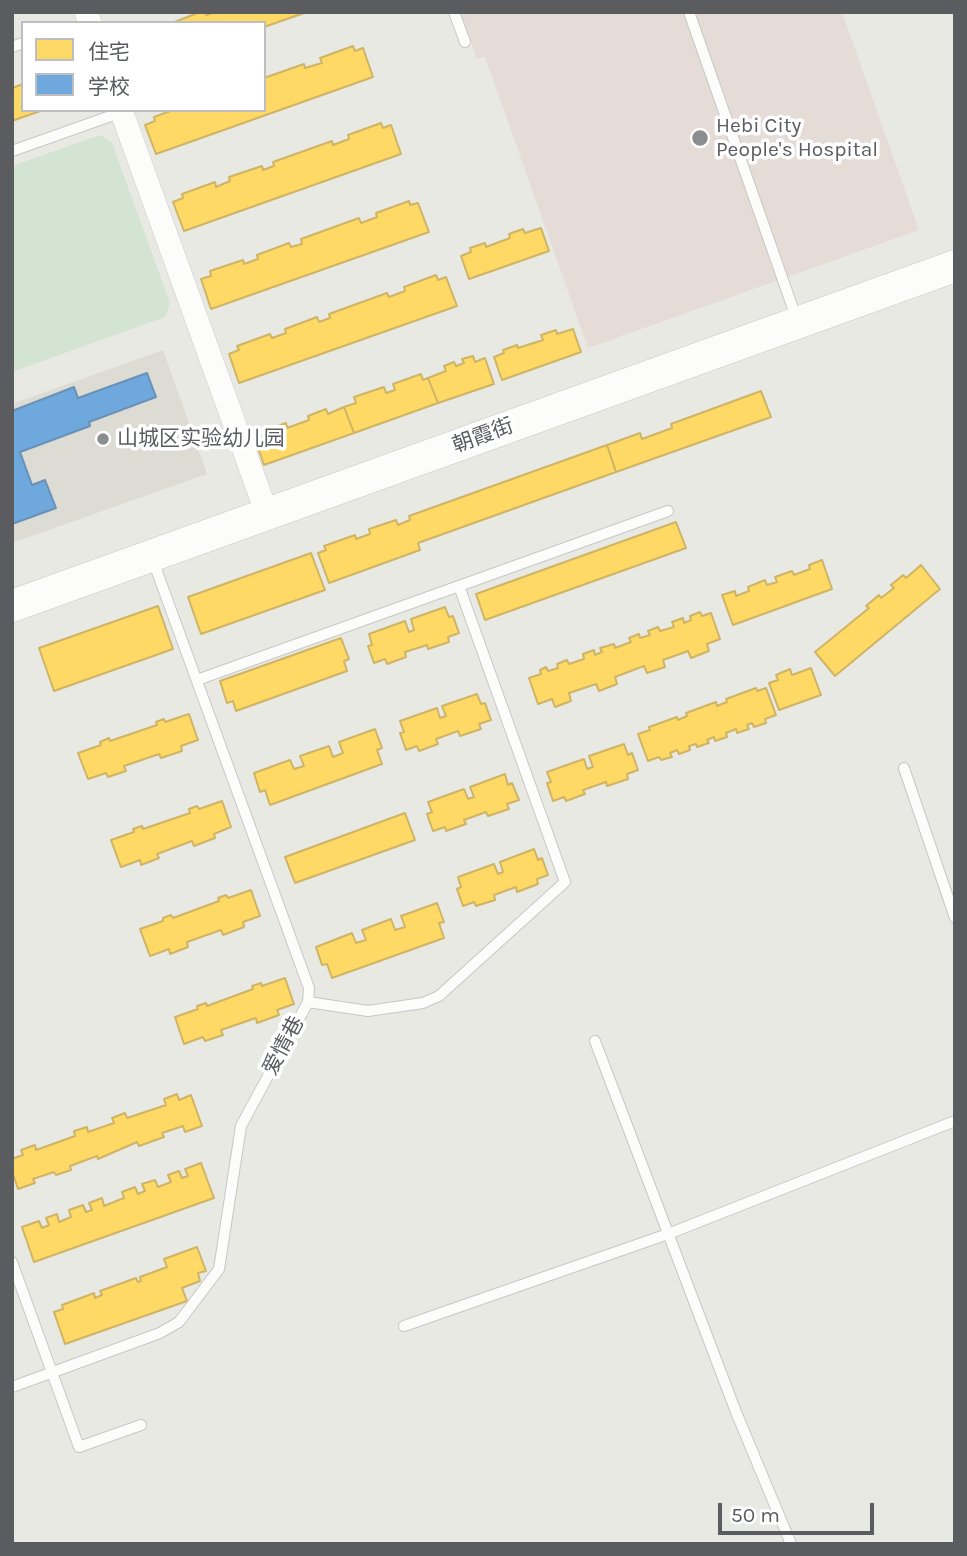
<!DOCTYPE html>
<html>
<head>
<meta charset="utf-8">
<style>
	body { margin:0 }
	#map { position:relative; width:967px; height:1556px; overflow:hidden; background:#e9e9e4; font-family:Karla,"Noto Sans SC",sans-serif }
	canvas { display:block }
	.frame { position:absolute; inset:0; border:14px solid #5a5c60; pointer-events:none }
	.legend { position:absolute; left:21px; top:21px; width:245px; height:91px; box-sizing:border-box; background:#fff; border:2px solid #bdbebf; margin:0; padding:9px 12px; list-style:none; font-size:21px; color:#5a5c60 }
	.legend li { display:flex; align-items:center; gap:14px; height:35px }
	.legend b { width:35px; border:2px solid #bdbebf }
	.scale { position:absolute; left:718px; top:1503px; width:156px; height:32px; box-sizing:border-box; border:4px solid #5a5c60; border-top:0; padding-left:9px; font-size:21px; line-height:24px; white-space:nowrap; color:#5a5c60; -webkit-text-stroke:5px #fff; paint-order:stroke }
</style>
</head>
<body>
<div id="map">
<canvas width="967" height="1556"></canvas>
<div class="frame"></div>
<ul class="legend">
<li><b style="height:19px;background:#ffd966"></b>住宅</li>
<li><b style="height:19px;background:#6fa8dc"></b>学校</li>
</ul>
<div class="scale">50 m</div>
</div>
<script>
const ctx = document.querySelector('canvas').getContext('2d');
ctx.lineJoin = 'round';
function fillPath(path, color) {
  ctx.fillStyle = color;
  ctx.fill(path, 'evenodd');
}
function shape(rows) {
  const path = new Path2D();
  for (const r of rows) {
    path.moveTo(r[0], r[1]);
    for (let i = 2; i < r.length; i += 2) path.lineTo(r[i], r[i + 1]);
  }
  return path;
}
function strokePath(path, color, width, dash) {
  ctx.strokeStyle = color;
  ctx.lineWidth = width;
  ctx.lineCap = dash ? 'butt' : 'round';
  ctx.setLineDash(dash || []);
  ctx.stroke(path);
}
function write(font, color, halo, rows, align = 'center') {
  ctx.font = font + ' Karla,"Noto Sans SC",sans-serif';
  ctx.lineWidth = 7;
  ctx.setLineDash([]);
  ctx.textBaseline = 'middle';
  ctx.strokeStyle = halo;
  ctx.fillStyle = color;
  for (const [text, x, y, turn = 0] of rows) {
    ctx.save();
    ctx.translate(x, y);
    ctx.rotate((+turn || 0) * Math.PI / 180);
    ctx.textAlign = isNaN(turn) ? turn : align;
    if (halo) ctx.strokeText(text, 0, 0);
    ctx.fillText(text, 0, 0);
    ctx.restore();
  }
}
fillPath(shape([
	[163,350,207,474,12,543,12,404]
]), '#dcdbd4');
fillPath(shape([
	[460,12,842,12,919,230,588,348,485,57,477,59]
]), '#e5dbd7');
fillPath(shape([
	[100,135,112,143,170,303,165,317,12,372,12,166]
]), '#d3e4d2');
const homes = shape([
	[200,12,205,12,206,15,214,12,307,12,264,27,264,23,172,23,200,12],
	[353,46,355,51,363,48,373,77,156,154,145,125,155,121,154,117,173,110,264,110,264,78,304,64,305,68,322,63,320,58,353,46],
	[23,84,23,110,43,110,12,121,12,88,23,84],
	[381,123,383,128,391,125,401,154,184,231,173,202,183,198,182,194,215,182,216,187,230,181,229,177,262,166,263,170,274,166,273,162,332,141,333,145,349,139,348,135,381,123],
	[409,201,410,205,418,203,429,232,211,309,201,279,211,276,210,271,243,260,244,264,258,259,257,255,289,243,291,247,302,244,301,239,359,218,361,223,377,217,376,213,409,201],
	[541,228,549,251,469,279,461,256,471,252,470,248,485,243,486,247,510,238,509,234,523,229,525,233,541,228],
	[436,275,438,280,446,277,457,306,239,383,229,354,239,350,237,346,270,334,272,338,286,333,285,329,317,317,319,322,330,318,329,314,387,293,389,297,405,291,404,287,436,275],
	[573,329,581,352,502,380,494,357,504,353,503,350,517,345,518,348,543,340,541,335,556,330,557,334,573,329],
	[473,356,475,362,485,358,494,384,438,403,428,378,446,371,444,366,454,362,456,366,464,363,462,359,473,356],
	[421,374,423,380,428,378,438,403,354,433,344,407,356,403,354,397,384,387,386,393,395,390,393,384,421,374],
	[761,391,771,417,616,472,607,445,640,433,642,439,672,428,671,424,761,391],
	[344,407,354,433,264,465,255,439,271,433,270,429,286,423,287,428,309,420,308,416,326,409,328,414,344,407],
	[607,445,616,472,418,543,420,550,329,583,318,553,326,550,324,546,355,535,356,539,370,534,369,529,396,520,398,525,410,520,409,516,607,445],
	[676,522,686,548,485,620,476,594,676,522],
	[311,553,325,590,201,634,188,597,311,553],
	[822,560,832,589,733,625,722,595,735,591,736,596,749,591,748,587,765,580,767,585,777,582,775,577,792,571,794,575,810,569,809,565,822,560],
	[921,565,940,589,835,676,815,652,869,608,866,606,879,595,881,598,894,588,891,585,903,575,906,578,921,565],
	[158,606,173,649,54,691,39,648,158,606],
	[445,607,449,617,453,616,459,633,448,637,449,642,428,649,427,645,405,652,406,657,387,664,385,659,374,663,368,646,372,645,369,634,405,621,409,632,414,630,411,619,445,607],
	[700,612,702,616,711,613,720,639,707,644,709,651,691,658,688,651,663,660,665,667,647,673,644,666,615,677,617,684,599,691,596,684,569,693,571,701,555,707,552,699,538,704,529,678,541,674,540,670,546,667,548,671,558,668,557,664,567,660,569,664,584,659,583,654,594,650,595,655,602,652,600,648,614,644,615,648,631,642,629,638,639,634,640,638,650,635,648,631,658,627,660,631,674,627,672,622,683,618,684,623,691,620,690,616,700,612],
	[341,638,349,659,344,661,347,671,236,711,233,701,227,703,220,681,341,638],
	[811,668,821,695,779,710,769,683,778,680,776,675,790,669,792,675,811,668],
	[756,688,757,691,766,688,776,715,765,719,766,723,754,727,752,723,747,725,749,729,737,733,736,729,726,733,727,737,715,741,714,737,707,740,709,743,697,747,696,744,689,746,690,750,679,754,677,750,670,753,672,757,661,760,659,757,648,761,638,734,650,730,649,727,677,717,678,720,687,716,686,713,716,702,717,706,727,702,726,699,756,688],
	[477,694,481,704,485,703,491,720,479,724,481,729,460,736,458,731,436,739,438,744,419,751,417,746,406,750,400,733,404,732,400,721,437,708,440,718,446,716,442,706,477,694],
	[189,714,198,740,181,746,182,751,161,758,159,754,124,766,126,771,108,777,106,773,88,779,78,753,101,745,100,742,109,738,110,741,157,725,156,722,164,719,165,722,189,714],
	[375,729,382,748,377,750,382,764,270,805,265,790,260,792,254,773,290,760,294,769,304,766,300,756,329,746,333,757,343,753,339,742,375,729],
	[624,744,628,755,632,753,638,770,627,774,628,779,607,786,606,782,583,790,585,794,566,801,564,797,553,801,547,783,551,782,547,772,584,759,587,769,593,767,589,756,624,744],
	[505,774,508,785,512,783,519,800,507,804,509,809,488,816,486,812,464,820,466,824,446,831,445,827,433,831,427,814,432,812,428,802,464,789,468,799,474,797,470,787,505,774],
	[222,801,231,827,214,834,215,838,194,846,192,841,157,854,159,858,141,865,140,860,121,867,111,840,134,832,133,829,142,826,143,829,190,813,189,809,197,806,199,809,222,801],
	[405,813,415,840,295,883,285,857,405,813],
	[534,849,538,860,542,858,548,875,537,879,538,884,517,892,516,887,494,895,495,900,476,906,474,902,463,906,457,889,461,887,458,877,494,864,498,874,503,872,500,862,534,849],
	[251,890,260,916,243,922,244,927,223,935,221,930,187,942,188,947,170,954,169,949,150,956,140,929,163,921,163,918,171,915,173,918,219,901,218,898,226,895,228,898,251,890],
	[437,903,444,922,439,923,444,938,332,978,327,964,322,965,316,947,352,933,356,943,366,940,362,930,391,919,395,930,405,927,401,916,437,903],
	[285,978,294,1004,277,1010,279,1015,257,1023,256,1018,221,1030,223,1035,205,1041,203,1037,184,1044,175,1017,198,1009,197,1006,206,1003,207,1006,253,989,252,986,261,983,262,986,285,978],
	[177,1094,179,1100,191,1095,202,1126,185,1132,183,1126,162,1133,164,1137,139,1146,137,1142,98,1159,97,1156,70,1166,71,1170,56,1175,54,1172,33,1179,35,1183,18,1189,12,1171,12,1159,23,1155,21,1150,35,1145,36,1150,75,1136,74,1131,87,1127,88,1132,114,1123,112,1118,125,1113,127,1118,166,1105,164,1099,177,1094],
	[201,1163,214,1198,34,1262,22,1227,39,1221,42,1228,49,1225,46,1218,57,1214,59,1222,71,1217,69,1210,83,1205,86,1212,92,1210,89,1203,102,1198,104,1206,124,1198,122,1192,135,1187,138,1194,145,1191,142,1184,155,1180,158,1187,171,1182,168,1175,179,1171,182,1178,188,1176,185,1169,201,1163],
	[197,1247,206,1271,198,1273,200,1281,182,1288,187,1301,65,1344,54,1312,63,1309,62,1305,94,1293,95,1298,102,1295,100,1291,136,1278,138,1282,141,1281,140,1277,167,1267,164,1259,197,1247]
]);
fillPath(homes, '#ffd966');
strokePath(homes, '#ceb464', 2);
const schools = shape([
	[147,373,156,397,89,422,90,426,20,452,32,485,45,480,56,508,12,524,12,411,74,387,78,398,147,373]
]);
fillPath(schools, '#6fa8dc');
strokePath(schools, '#6991b7', 2);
const lane = shape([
	[454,12,465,42],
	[689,12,797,320],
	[12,47,23,43],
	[12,151,122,112],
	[197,680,668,511],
	[904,768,955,918],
	[308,1002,368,1011,423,1003,439,996,565,882,459,586],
	[595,1041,736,1412,791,1544],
	[12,1262,79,1447,141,1425],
	[404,1326,668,1234,955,1121],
	[12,1387,160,1333,179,1322,219,1269,241,1126,308,1002,309,988,152,558]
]);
const street = shape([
	[86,12,90,23],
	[121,110,267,514]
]);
const secondary = shape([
	[12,606,955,266]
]);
strokePath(lane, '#c6c7c6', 12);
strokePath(street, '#c6c7c6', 24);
strokePath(secondary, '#c7c7c6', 33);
strokePath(lane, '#fcfcfb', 10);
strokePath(street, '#fcfcfb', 23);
strokePath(secondary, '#fcfcfb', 32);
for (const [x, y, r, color] of [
	[700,138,9,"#8c8d8e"],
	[103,439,7,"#8c8d8e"]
]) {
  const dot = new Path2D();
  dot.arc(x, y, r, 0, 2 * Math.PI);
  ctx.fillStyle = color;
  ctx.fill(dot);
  strokePath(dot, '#fff', 2.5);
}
write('21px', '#5a5c60', '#fff', [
	["Hebi City",716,126],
	["People's Hospital",716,150],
	["山城区实验幼儿园",117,439]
], 'left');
write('21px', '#5a5c60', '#fff', [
	["朝霞街",483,436,-20],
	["爱情巷",284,1046,-62]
]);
</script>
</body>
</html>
